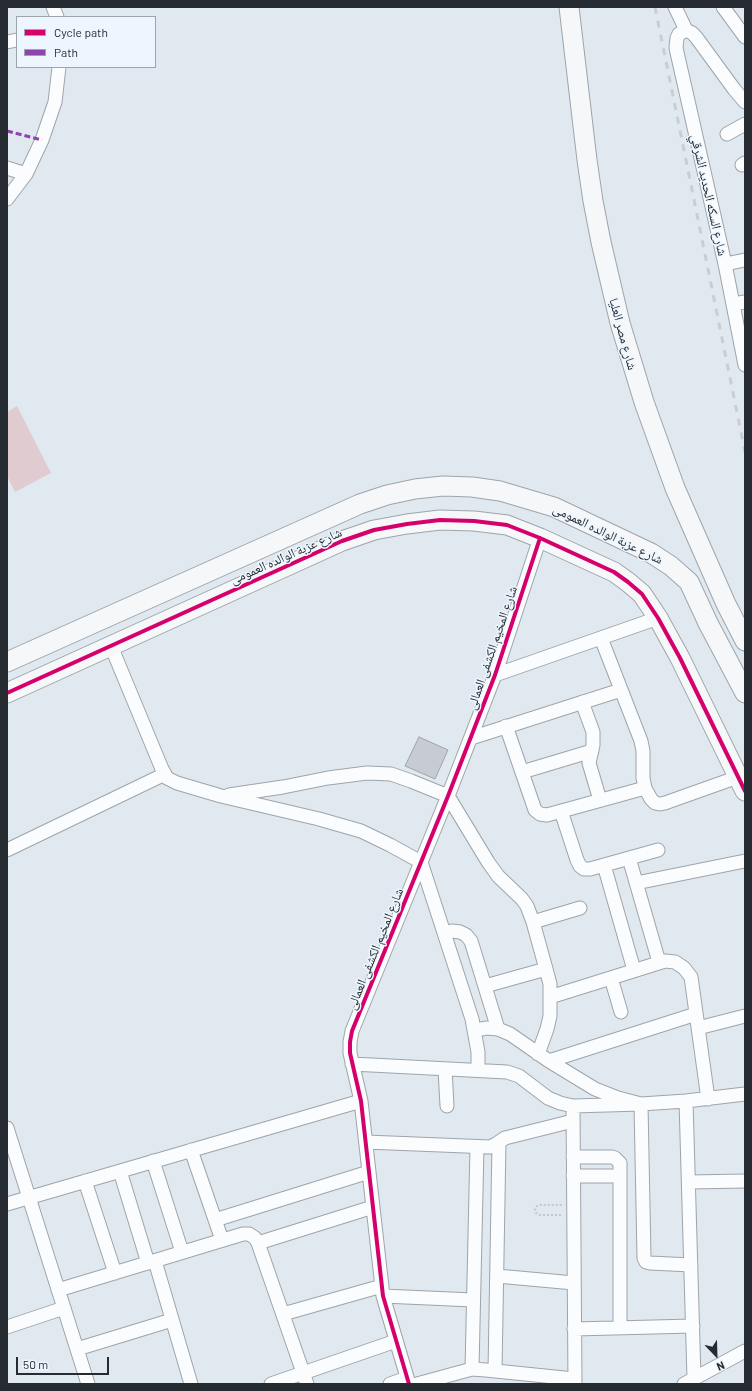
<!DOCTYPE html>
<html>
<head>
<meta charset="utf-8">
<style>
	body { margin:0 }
	#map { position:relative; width:752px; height:1391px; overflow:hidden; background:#e1e9f0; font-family:Barlow,sans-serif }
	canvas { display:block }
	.frame { position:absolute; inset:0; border:8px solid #252b30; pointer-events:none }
	.legend { position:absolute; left:16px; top:16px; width:140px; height:52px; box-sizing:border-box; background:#edf6fe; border:1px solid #9da5ac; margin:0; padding:5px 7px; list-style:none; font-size:12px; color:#252b30 }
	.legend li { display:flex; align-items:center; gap:8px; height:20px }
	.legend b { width:20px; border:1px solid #9da5ac }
	.north { position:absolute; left:696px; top:1335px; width:40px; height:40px; -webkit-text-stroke:3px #edf6fe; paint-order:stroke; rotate:157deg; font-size:11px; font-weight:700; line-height:16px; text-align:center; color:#252b30 }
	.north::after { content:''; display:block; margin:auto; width:14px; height:18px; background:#252b30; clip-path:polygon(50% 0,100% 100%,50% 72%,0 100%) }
	.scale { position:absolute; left:16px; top:1357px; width:93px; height:18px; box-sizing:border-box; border:2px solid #252b30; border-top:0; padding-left:5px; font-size:12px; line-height:14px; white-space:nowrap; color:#252b30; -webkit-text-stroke:3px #edf6fe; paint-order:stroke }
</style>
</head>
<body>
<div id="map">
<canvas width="752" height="1391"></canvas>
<div class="frame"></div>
<ul class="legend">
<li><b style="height:5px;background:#d6006c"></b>Cycle path</li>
<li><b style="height:5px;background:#8e44ad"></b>Path</li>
</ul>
<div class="north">N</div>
<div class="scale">50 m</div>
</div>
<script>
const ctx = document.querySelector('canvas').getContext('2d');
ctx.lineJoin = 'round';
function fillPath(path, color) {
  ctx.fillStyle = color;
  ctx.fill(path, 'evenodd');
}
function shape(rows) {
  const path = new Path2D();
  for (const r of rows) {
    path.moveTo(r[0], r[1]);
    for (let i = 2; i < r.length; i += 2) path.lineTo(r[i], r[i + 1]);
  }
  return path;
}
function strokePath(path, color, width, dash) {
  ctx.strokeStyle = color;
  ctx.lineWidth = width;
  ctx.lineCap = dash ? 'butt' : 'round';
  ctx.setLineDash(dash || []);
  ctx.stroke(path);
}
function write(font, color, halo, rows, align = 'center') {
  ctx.font = font + ' Barlow,"Noto Naskh Arabic",sans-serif';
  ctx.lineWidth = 3;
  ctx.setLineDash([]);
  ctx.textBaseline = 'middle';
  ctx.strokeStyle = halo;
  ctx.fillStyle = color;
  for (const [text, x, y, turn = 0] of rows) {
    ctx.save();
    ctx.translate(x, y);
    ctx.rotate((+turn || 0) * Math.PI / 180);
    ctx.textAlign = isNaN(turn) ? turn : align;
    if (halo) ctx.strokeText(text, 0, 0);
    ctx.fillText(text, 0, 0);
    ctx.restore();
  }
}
fillPath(shape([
	[17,406,51,473,15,492,7,476,7,412]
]), '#dfcbd0');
const building = shape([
	[419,737,448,750,435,779,405,766,419,737]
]);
fillPath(building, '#c6ccd2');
strokePath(building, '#9ea4aa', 1);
const street = shape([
	[53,7,57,17],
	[675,7,686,30],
	[723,7,745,37],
	[686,30,679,34,677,38,676,48,725,264,745,365],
	[686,30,692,33,696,37,734,89,745,102],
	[7,42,17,40],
	[727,134,745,124],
	[742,165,745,163],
	[7,168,26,174],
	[7,199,26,174,42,140,55,102,59,67],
	[725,264,745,260],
	[733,304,745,302],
	[601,638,641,741,643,751,643,778,645,788,651,799,655,803,660,804,665,803,738,777],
	[111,646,162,769,167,778,177,783,221,796,319,819,361,831,390,845,421,862,472,1019,478,1052,478,1070],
	[495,675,658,618],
	[582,702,593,732,593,745,589,763,600,800],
	[506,726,535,810,540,814,547,815,645,788],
	[471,738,621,690],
	[522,772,592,751],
	[229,795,283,787,328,778,367,773,391,774,411,781,448,796,488,862,498,876,522,899,527,906,533,922,546,969,550,984,550,1016,547,1029,538,1054],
	[561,811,577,860,580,866,584,869,590,869,658,850],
	[7,850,165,774],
	[629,858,659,962],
	[604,865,634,970],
	[636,883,745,861],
	[533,922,580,908],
	[445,933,452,931,460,932,466,935,471,941,498,1029],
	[611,978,621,1012],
	[485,986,546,969],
	[550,997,665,961,675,962,684,968,691,977,708,1099],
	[698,1028,745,1016],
	[475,1030,487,1028,498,1029,510,1034,549,1061,595,1089,618,1098,641,1104,644,1258,646,1262,650,1263,691,1265],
	[549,1061,696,1014],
	[352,1064,507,1072,519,1076,548,1098,560,1103,573,1106,641,1104,686,1101,745,1094],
	[445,1069,447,1106],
	[686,1101,694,1378],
	[573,1106,575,1384],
	[7,1128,88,1384],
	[366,1142,490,1147,496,1144,505,1138,573,1121],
	[191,1150,222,1240],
	[573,1157,612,1157,615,1158,620,1163,620,1328],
	[153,1161,182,1252],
	[120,1171,148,1263],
	[573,1176,620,1176],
	[85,1181,115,1273],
	[689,1182,745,1181],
	[7,1204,361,1101],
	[215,1220,369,1172],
	[258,1243,373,1207],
	[155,1261,191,1384],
	[497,1276,574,1283],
	[58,1290,243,1234,249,1234,255,1238,258,1243,307,1384],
	[383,1296,473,1300],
	[283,1314,382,1286],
	[7,1327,64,1308],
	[574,1329,693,1326],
	[77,1349,172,1320],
	[472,1369,477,1147],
	[495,1371,499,1142],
	[271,1384,396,1341],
	[390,1384,407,1378],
	[409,1384,383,1296,361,1101,350,1053,350,1042,352,1031,448,796,495,675,540,538],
	[417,1384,472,1369,486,1370,574,1379],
	[684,1384,745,1351]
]);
const secondary = shape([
	[569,7,587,160,593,201,601,242,620,323,644,402,675,488,726,604,745,641],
	[7,662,360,504,387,495,415,489,443,486,472,487,500,491,554,507,651,553,671,566,689,582,708,623,745,693],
	[7,693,342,541,374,530,407,524,440,520,474,521,507,525,540,538,614,572,628,582,642,594,658,618,680,658,745,791]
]);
strokePath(street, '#9ea4aa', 15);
strokePath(secondary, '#9ea4aa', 21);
strokePath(shape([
	[561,1215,540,1215,536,1213,535,1209,537,1206,541,1205,562,1205]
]), '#c4c7ca', 2, [2, 2]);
strokePath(street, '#fafcfd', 13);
strokePath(secondary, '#f5f7f9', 19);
strokePath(shape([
	[655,7,745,452]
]), '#cbced0', 3, [7, 7]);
strokePath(shape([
	[7,131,42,140]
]), '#8e44ad', 3, [6, 3]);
strokePath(shape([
	[7,693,342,541,374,530,407,524,440,520,474,521,507,525,540,538,614,572,628,582,642,594,658,618,680,658,745,791],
	[409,1384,383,1296,361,1101,350,1053,350,1042,352,1031,448,796,495,675,540,538]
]), '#d6006c', 4);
write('13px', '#252b30', '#edf6fe', [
	["شارع السكه الحديد الشرقي",709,195,77],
	["شارع مصر العليا",623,334,75],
	["شارع عزبة الوالده العمومى",608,534,26],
	["شارع عزبة الوالده العمومى",286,556,-24],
	["شارع المخيم الكشفى العمالى",492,648,-71],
	["شارع المخيم الكشفى العمالى",375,949,-68]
]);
</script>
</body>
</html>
